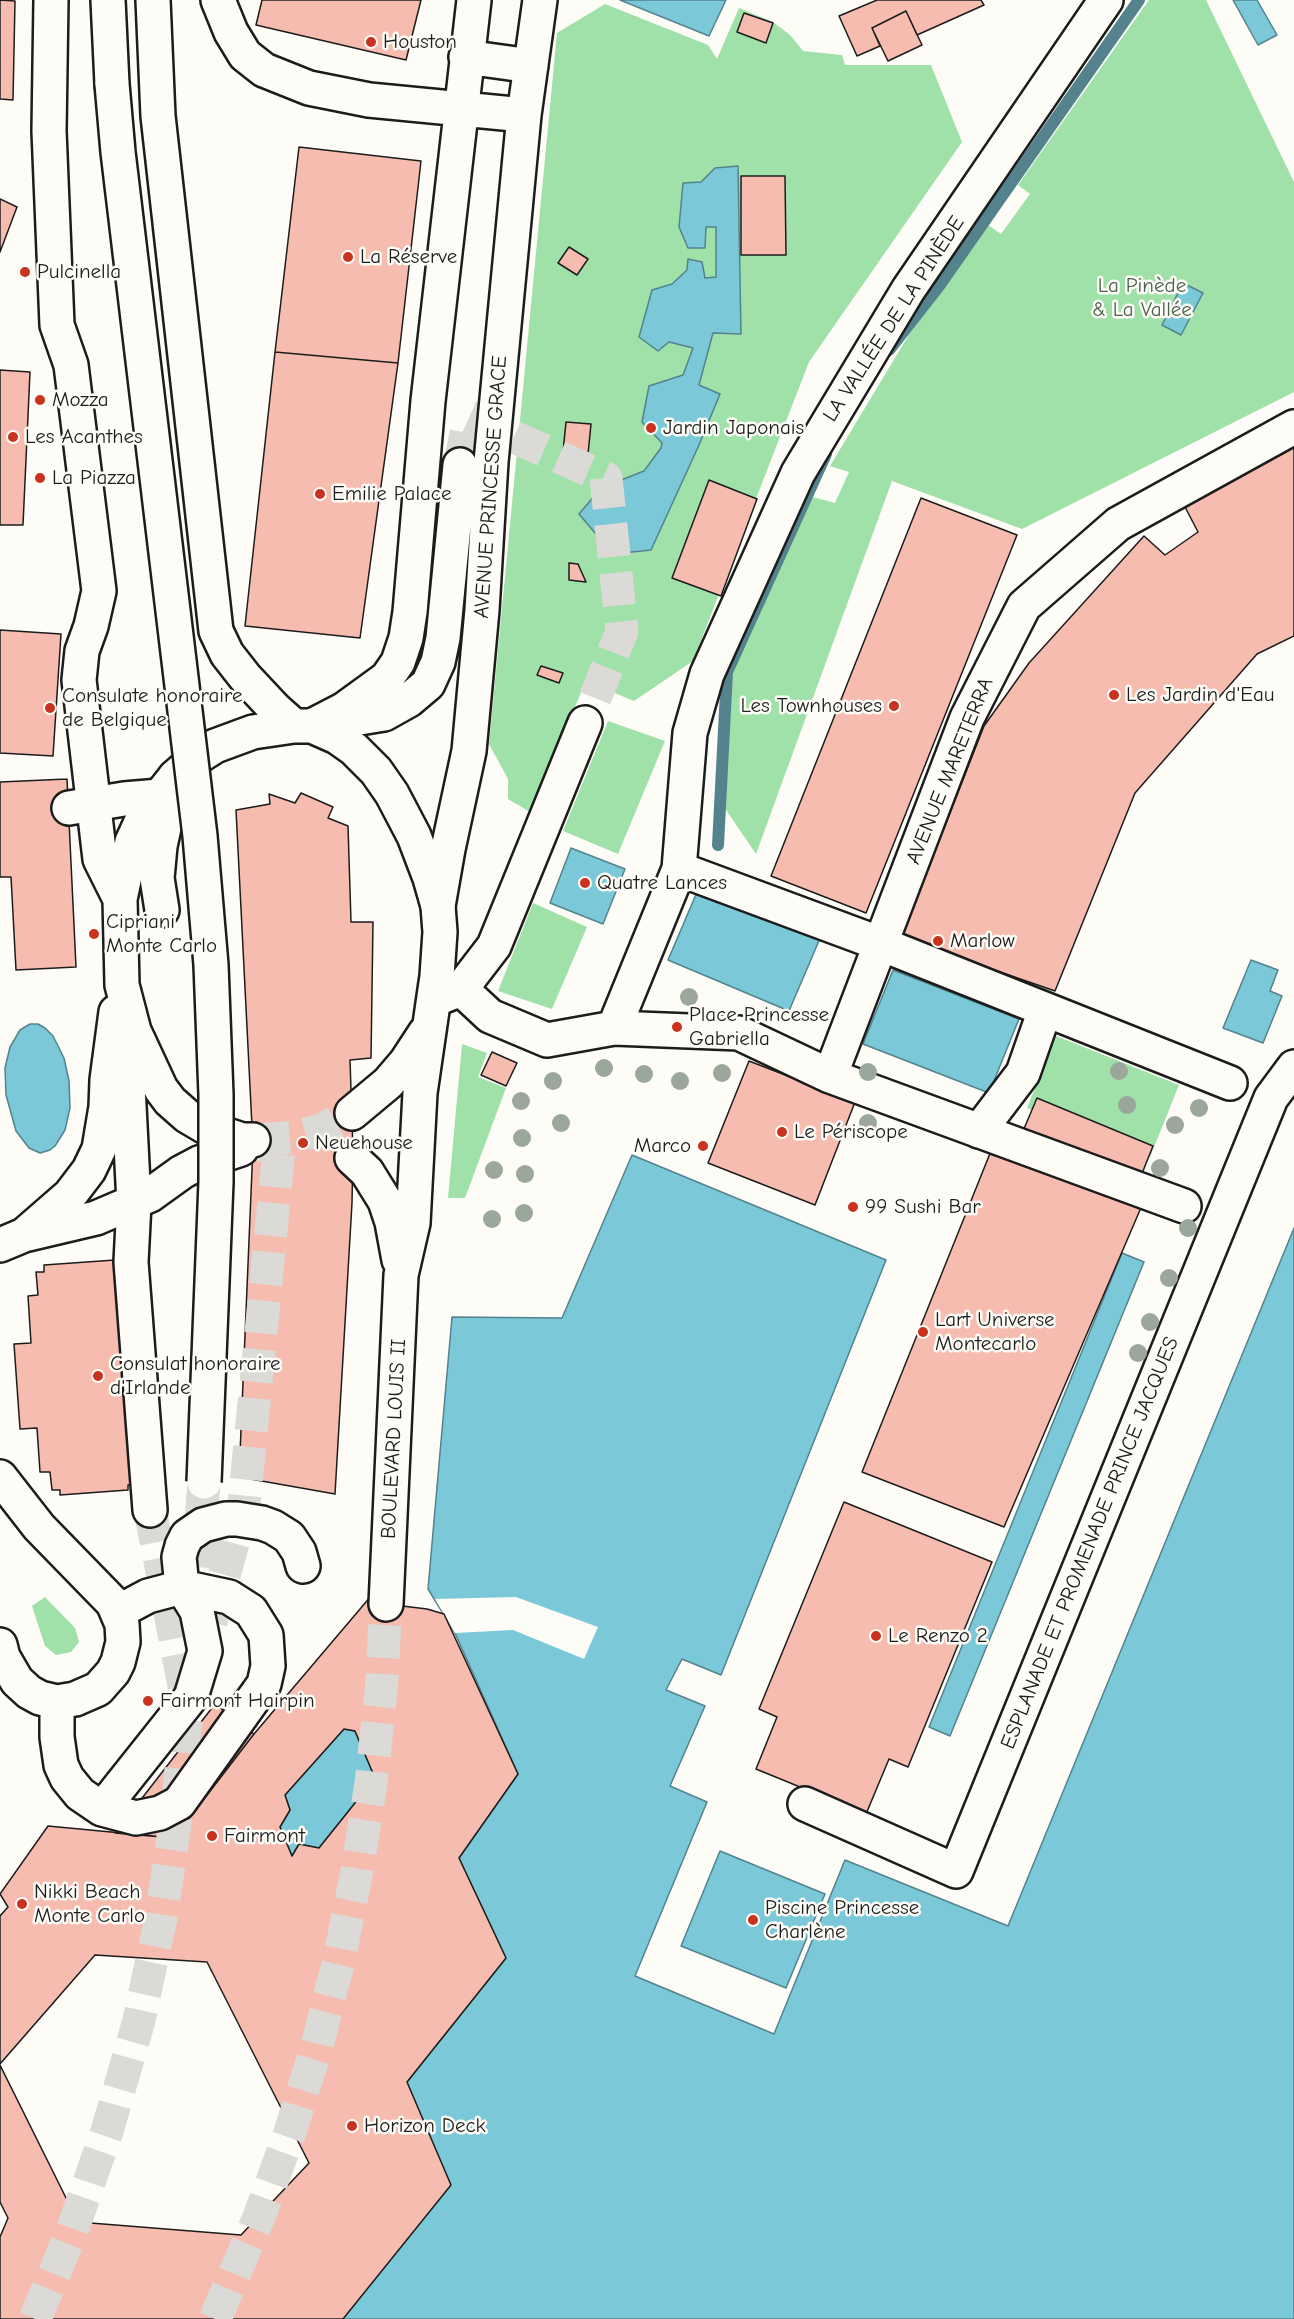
<!DOCTYPE html>
<html>
<head>
<meta charset="utf-8">
<style>
	body { margin:0 }
	canvas { display:block; background:#fdfcf7 }
</style>
</head>
<body>
<canvas width="1294" height="2319"></canvas>
<script>
const ctx = document.querySelector('canvas').getContext('2d');
ctx.lineJoin = 'round';
function fillPath(path, color) {
  ctx.fillStyle = color;
  ctx.fill(path, 'evenodd');
}
function shape(rows) {
  const path = new Path2D();
  for (const r of rows) {
    path.moveTo(r[0], r[1]);
    for (let i = 2; i < r.length; i += 2) path.lineTo(r[i], r[i + 1]);
  }
  return path;
}
function strokePath(path, color, width, dash) {
  ctx.strokeStyle = color;
  ctx.lineWidth = width;
  ctx.lineCap = dash ? 'butt' : 'round';
  ctx.setLineDash(dash || []);
  ctx.stroke(path);
}
function write(font, color, halo, rows, align = 'center') {
  ctx.font = font + ' "Comic Neue",sans-serif';
  ctx.lineWidth = 5;
  ctx.setLineDash([]);
  ctx.textBaseline = 'middle';
  ctx.strokeStyle = halo;
  ctx.fillStyle = color;
  for (const [text, x, y, turn = 0] of rows) {
    ctx.save();
    ctx.translate(x, y);
    ctx.rotate((+turn || 0) * Math.PI / 180);
    ctx.textAlign = isNaN(turn) ? turn : align;
    if (halo) ctx.strokeText(text, 0, 0);
    ctx.fillText(text, 0, 0);
    ctx.restore();
  }
}
fillPath(shape([
	[1149,0,1206,0,1294,182,1294,392,1022,529,892,481,756,854,722,804,730,672,813,497,835,503,849,472,830,466,910,333,988,225,1001,234,1030,194,1018,185],
	[605,4,708,45,717,59,739,8,773,22,790,35,803,51,842,55,845,65,931,65,962,142,809,362,693,661,634,701,586,681,530,812,508,799,508,779,489,744,557,33],
	[608,721,665,741,618,854,563,831],
	[533,903,587,927,552,1009,498,991],
	[1056,1036,1179,1085,1150,1157,1027,1108],
	[462,1044,487,1053,478,1077,506,1088,465,1198,448,1198],
	[45,1597,75,1628,79,1642,71,1652,56,1655,45,1646,32,1606]
]), '#a0e0a9');
const water = shape([
	[620,0,726,0,709,36,620,0],
	[1233,0,1257,0,1277,35,1258,45,1233,0],
	[738,166,741,334,713,333,699,385,720,394,699,445,651,550,613,554,579,514,601,488,644,471,661,448,662,443,642,422,649,386,683,375,693,348,669,342,658,351,639,337,652,290,672,284,687,270,688,259,702,262,705,278,716,277,716,227,706,227,705,248,688,248,679,227,683,183,701,182,715,168,738,166],
	[1183,283,1203,293,1181,335,1162,325,1183,283],
	[571,848,625,869,603,924,550,903,571,848],
	[700,885,821,936,789,1011,668,960,700,885],
	[1251,960,1278,970,1270,991,1282,996,1263,1043,1223,1028,1251,960],
	[893,970,1019,1019,989,1093,863,1044,893,970],
	[30,1024,38,1024,45,1028,53,1036,64,1058,69,1081,70,1108,65,1130,55,1146,50,1150,40,1153,29,1148,16,1131,6,1095,5,1068,10,1047,20,1030,30,1024],
	[632,1155,886,1260,721,1675,682,1659,666,1690,705,1706,670,1786,707,1802,635,1976,774,2034,845,1860,1008,1926,1294,1228,1294,2319,343,2319,407,2082,506,1958,459,1858,518,1774,455,1633,428,1589,452,1317,562,1318,632,1155],
	[1122,1253,1144,1262,950,1736,929,1727,1122,1253],
	[344,1729,355,1731,375,1778,319,1848,299,1844,292,1856,280,1827,290,1810,285,1795,344,1729],
	[720,1851,825,1894,786,1988,681,1946,720,1851]
]);
fillPath(water, '#7ac8d8');
strokePath(water, '#54838d', 1.5);
fillPath(shape([
	[516,1597,598,1627,584,1659,513,1630,455,1633,435,1599]
]), '#fdfcf7');
strokePath(shape([
	[889,350,939,286,1139,0],
	[718,845,727,672,826,454]
]), '#54838d', 12);
const building = shape([
	[0,0,15,1,13,100,0,99,0,0],
	[262,0,421,0,406,60,256,25,262,0],
	[877,0,981,0,984,5,917,35,906,11,872,28,880,46,857,56,839,16,877,0],
	[906,11,922,45,888,61,872,28,906,11],
	[744,13,773,23,766,43,737,32,744,13],
	[299,147,421,161,398,363,275,352,299,147],
	[741,176,785,176,786,255,741,255,741,176],
	[0,199,17,207,0,252,0,199],
	[569,247,588,259,577,275,558,263,569,247],
	[275,352,398,363,360,638,245,626,275,352],
	[0,370,30,372,23,525,0,525,0,370],
	[566,422,591,424,588,454,563,452,566,422],
	[1294,445,1294,636,1257,654,1135,793,1055,991,902,938,917,896,984,726,1029,663,1144,536,1165,555,1198,532,1184,505,1294,445],
	[709,480,757,499,721,596,672,578,709,480],
	[921,498,1017,535,866,913,771,876,921,498],
	[569,563,578,564,586,582,569,580,569,563],
	[0,630,61,634,53,756,0,753,0,630],
	[541,666,563,673,559,683,537,675,541,666],
	[67,779,76,967,16,970,11,877,0,877,0,782,67,779],
	[301,793,333,807,328,818,348,826,351,922,373,922,371,1058,350,1060,353,1150,352,1203,335,1494,239,1477,253,1146,236,810,270,804,269,794,295,803,301,793],
	[492,1052,517,1063,506,1086,481,1075,492,1052],
	[749,1061,855,1102,815,1205,708,1163,749,1061],
	[1037,1098,1153,1146,1135,1191,1146,1196,1004,1527,862,1472,995,1141,1015,1150,1037,1098],
	[115,1260,137,1485,128,1485,128,1490,60,1495,60,1490,52,1490,50,1472,40,1472,37,1428,20,1429,14,1344,31,1343,28,1296,38,1295,36,1272,44,1272,44,1265,115,1260],
	[844,1502,992,1562,908,1767,889,1759,866,1814,756,1769,777,1717,759,1709,844,1502],
	[377,1589,386,1604,427,1609,444,1614,518,1774,459,1858,506,1958,407,2082,451,2185,343,2319,0,2319,0,2237,8,2218,0,2202,0,2065,78,2222,241,2235,309,2163,207,1962,95,1955,0,2064,0,1916,8,1907,0,1894,48,1826,174,1838,254,1734,377,1589],
	[344,1729,355,1731,375,1778,319,1848,299,1844,292,1856,280,1827,290,1810,285,1795,344,1729],
	[215,1704,254,1734,174,1838,115,1833,215,1704]
]);
fillPath(building, '#f6bcaf');
strokePath(building, '#1c1c1c', 1.5);
strokePath(shape([
	[460,465,469,417,606,478,622,631,585,723],
	[253,1146,280,1140]
]), '#dbdad6', 33, [33, 16]);
strokePath(shape([
	[257,1140,295,1137,321,1130,352,1113],
	[150,1510,187,1701],
	[194,1616,204,1482],
	[211,1622,244,1504,280,1140],
	[35,2319,72,2231,108,2128,138,2024,161,1918,177,1810,189,1686],
	[215,2319,259,2217,290,2132,317,2046,339,1960,357,1871,371,1783,381,1693,386,1604]
]), '#dbdad6', 33, [33, 16]);
const minor = shape([
	[218,0,231,32,245,55,264,70,309,88,369,100,524,115],
	[466,57,531,66],
	[335,722,384,714,409,700,428,684,438,662,443,638,460,465],
	[312,726,343,710,387,678,398,662,406,638,410,612,428,401,474,0],
	[69,808,124,799,160,796],
	[679,869,881,944,1230,1083],
	[438,906,448,849,469,751,482,610,491,462,524,115,540,0],
	[162,910,157,878,160,846,175,777],
	[461,989,490,1016,547,1040,614,1028,739,1033,830,1076,1184,1206],
	[441,997,461,989,494,946,585,723],
	[614,1028,679,869,690,733,707,674,798,473,908,290,1106,0],
	[830,1076,967,718,1024,606,1118,524,1294,427],
	[979,1131,1023,1073,1045,1010],
	[24,1235,70,1195,89,1170,99,1149,106,1107,107,1080,116,1012],
	[0,1245,24,1235,96,1218,150,1195,182,1172,199,1163,241,1149],
	[0,1477,39,1527,113,1603,122,1624,123,1642,118,1662,113,1672,98,1689,75,1699,57,1702,40,1698,29,1692,17,1681,3,1657,0,1645],
	[57,1702,57,1737,61,1765,67,1778,80,1794,102,1809,191,1697,205,1651,197,1611,182,1587,148,1596,118,1612],
	[805,1804,956,1871,1271,1098,1294,1067],
	[102,1809,136,1818,160,1813,179,1803,264,1684,268,1666,266,1635,251,1611,229,1597,182,1587,179,1557,182,1546,187,1536,203,1525,226,1519,237,1519,262,1523,273,1527,289,1537,299,1552,303,1566]
]);
const major = shape([
	[51,0,49,131,57,325,71,365,99,591,91,626,82,651,79,680,100,859,120,899],
	[108,0,112,84],
	[153,0,158,116,216,631,227,654,245,677,275,709,294,726],
	[125,1028,134,1203,131,1262,150,1510],
	[352,1113,388,1083,406,1062,425,1033],
	[253,1140,242,1140,209,1129,187,1116,170,1101,161,1089,134,1031,122,985,120,899,132,842,144,816,175,777,196,758,215,746,253,732,294,726,312,726,337,737,354,749,376,771,392,794,414,836,430,878,438,906,440,932,437,976,420,1093,413,1223,401,1275,386,1604],
	[352,1158,367,1172,385,1201,392,1222,399,1260]
]);
strokePath(minor, '#1c1c1c', 38);
strokePath(major, '#1c1c1c', 38);
strokePath(minor, '#fdfcf7', 33);
strokePath(major, '#fdfcf7', 33);
const majorBridge = shape([
	[112,84,118,152,200,836,211,965,216,1095,216,1182,204,1482]
]);
strokePath(majorBridge, '#1c1c1c', 38, []);
strokePath(majorBridge, '#fdfcf7', 33);
ctx.fillStyle = '#9ba79a';
for (const [x, y] of [
	[689,997],
	[604,1068],
	[1119,1071],
	[868,1072],
	[722,1073],
	[644,1074],
	[553,1081],
	[680,1081],
	[521,1101],
	[1127,1105],
	[1199,1108],
	[561,1123],
	[868,1123],
	[1175,1125],
	[522,1138],
	[1160,1168],
	[494,1170],
	[525,1174],
	[524,1213],
	[492,1219],
	[1188,1228],
	[1169,1278],
	[1150,1322],
	[1138,1353]
]) {
  ctx.beginPath();
  ctx.arc(x, y, 9, 0, 2 * Math.PI);
  ctx.fill();
}
for (const [x, y, r, color] of [
	[371,42,6,"#c8321e"],
	[348,257,6,"#c8321e"],
	[25,272,6,"#c8321e"],
	[40,400,6,"#c8321e"],
	[651,428,6,"#c8321e"],
	[13,437,6,"#c8321e"],
	[40,478,6,"#c8321e"],
	[320,494,6,"#c8321e"],
	[1114,695,6,"#c8321e"],
	[894,706,6,"#c8321e"],
	[50,708,6,"#c8321e"],
	[585,883,6,"#c8321e"],
	[94,934,6,"#c8321e"],
	[938,941,6,"#c8321e"],
	[677,1027,6,"#c8321e"],
	[782,1132,6,"#c8321e"],
	[303,1143,6,"#c8321e"],
	[703,1146,6,"#c8321e"],
	[853,1207,6,"#c8321e"],
	[923,1332,6,"#c8321e"],
	[98,1376,6,"#c8321e"],
	[876,1636,6,"#c8321e"],
	[148,1701,6,"#c8321e"],
	[212,1836,6,"#c8321e"],
	[22,1904,6,"#c8321e"],
	[753,1920,6,"#c8321e"],
	[352,2126,6,"#c8321e"]
]) {
  const dot = new Path2D();
  dot.arc(x, y, r, 0, 2 * Math.PI);
  ctx.fillStyle = color;
  ctx.fill(dot);
  strokePath(dot, '#fdfcf7', 2);
}
write('21px', '#1c1c1c', '#fdfcf7', [
	["Houston",383,42],
	["La Réserve",360,257],
	["Pulcinella",37,272],
	["Mozza",52,400],
	["Jardin Japonais",663,428],
	["Les Acanthes",25,437],
	["La Piazza",52,478],
	["Emilie Palace",332,494],
	["Les Jardin d'Eau",1126,695],
	["Consulate honoraire",62,696],
	["de Belgique",62,720],
	["Les Townhouses",882,706,"right"],
	["Quatre Lances",597,883],
	["Cipriani",106,922],
	["Monte Carlo",106,946],
	["Marlow",950,941],
	["Place Princesse",689,1015],
	["Gabriella",689,1039],
	["Le Périscope",794,1132],
	["Neuehouse",315,1143],
	["Marco",691,1146,"right"],
	["99 Sushi Bar",865,1207],
	["Lart Universe",935,1320],
	["Montecarlo",935,1344],
	["Consulat honoraire",110,1364],
	["d'Irlande",110,1388],
	["Le Renzo 2",888,1636],
	["Fairmont Hairpin",160,1701],
	["Fairmont",224,1836],
	["Nikki Beach",34,1892],
	["Monte Carlo",34,1916],
	["Piscine Princesse",765,1908],
	["Charlène",765,1932],
	["Horizon Deck",364,2126]
], 'left');
write('21px', '#4a614d', '#fdfcf7', [
	["La Pinède",1142,286],
	["& La Vallée",1142,310]
]);
write('21px', '#1c1c1c', '#fdfcf7', [
	["LA VALLÉE DE LA PINÈDE",894,319,-57],
	["AVENUE PRINCESSE GRACE",491,487,-86],
	["AVENUE MARETERRA",950,771,-68],
	["BOULEVARD LOUIS II",394,1439,-87],
	["ESPLANADE ET PROMENADE PRINCE JACQUES",1090,1543,-68]
]);
</script>
</body>
</html>
